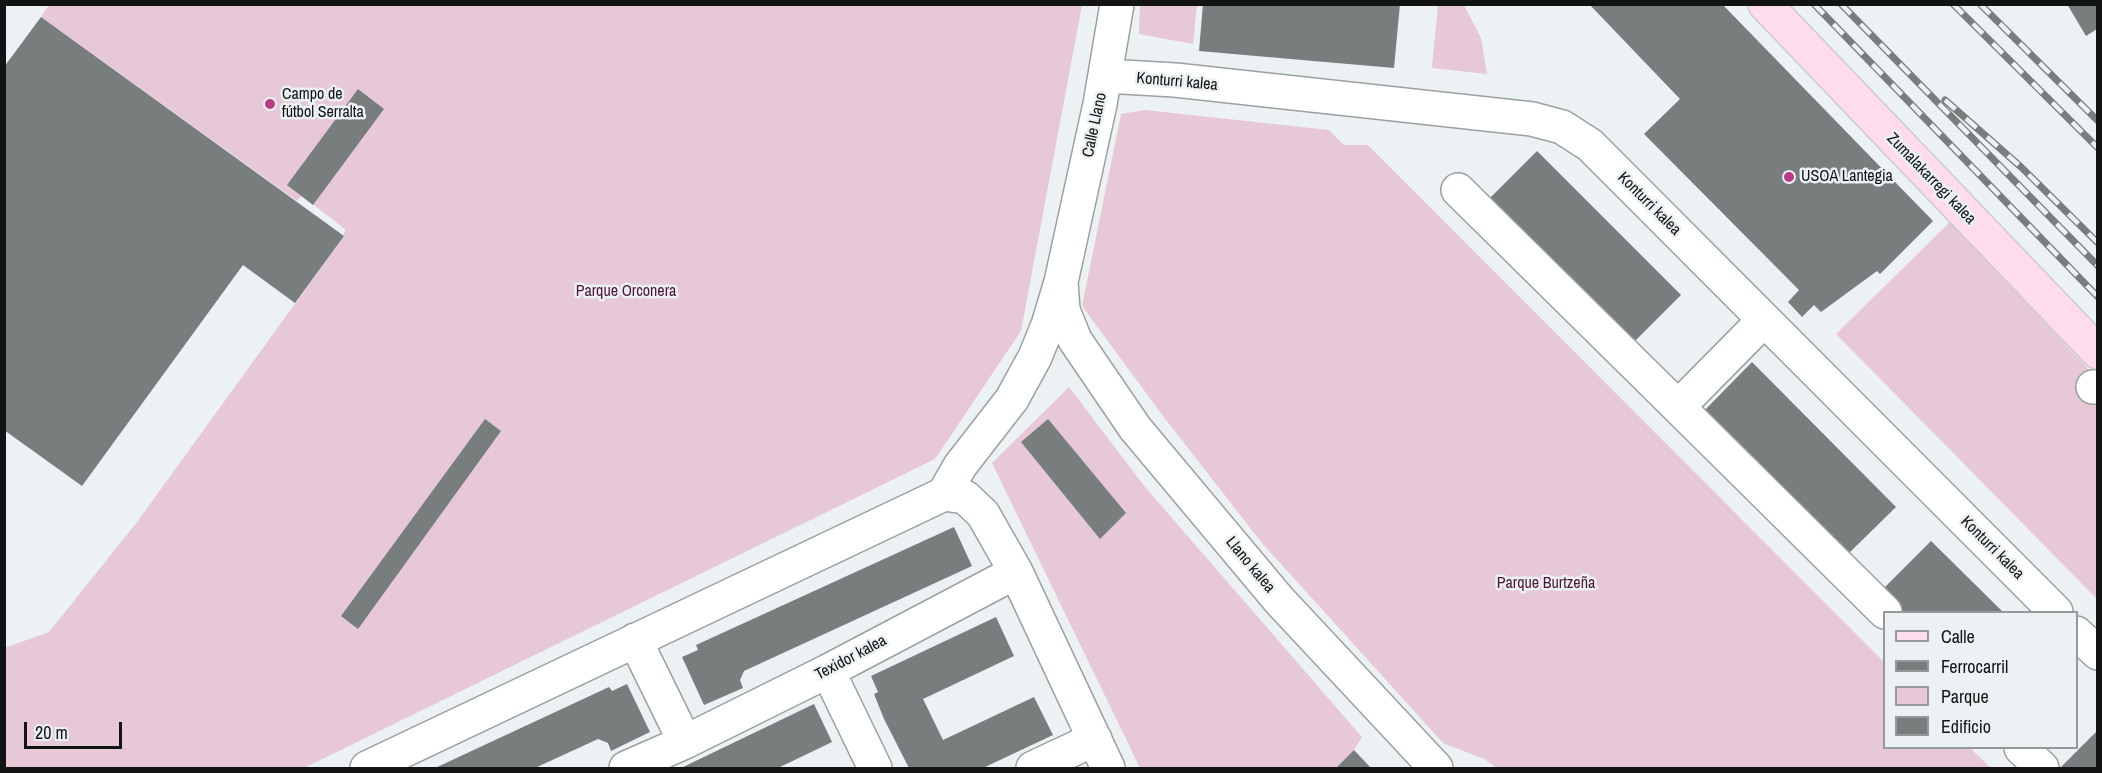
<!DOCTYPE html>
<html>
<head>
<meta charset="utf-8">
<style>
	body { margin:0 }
	#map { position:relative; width:2102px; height:773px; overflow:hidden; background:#ecf1f3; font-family:"Archivo Narrow",sans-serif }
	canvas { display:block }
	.frame { position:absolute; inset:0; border:6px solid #121414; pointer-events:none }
	.legend { position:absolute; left:1883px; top:611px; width:195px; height:138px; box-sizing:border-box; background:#ecf1f3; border:2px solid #95999a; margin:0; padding:8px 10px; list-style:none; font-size:18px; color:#121414 }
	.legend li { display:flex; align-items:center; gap:12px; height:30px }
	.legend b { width:30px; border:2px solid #95999a }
	.scale { position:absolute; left:24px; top:722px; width:98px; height:27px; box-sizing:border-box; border:3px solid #121414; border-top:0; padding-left:8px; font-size:18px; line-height:21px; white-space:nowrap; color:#121414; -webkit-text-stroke:4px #ecf1f3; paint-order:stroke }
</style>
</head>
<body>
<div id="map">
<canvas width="2102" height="773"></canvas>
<div class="frame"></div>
<ul class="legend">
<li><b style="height:8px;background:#fedced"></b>Calle</li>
<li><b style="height:8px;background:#797d7e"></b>Ferrocarril</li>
<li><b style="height:16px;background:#e7c8d7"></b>Parque</li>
<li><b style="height:16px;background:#787d7e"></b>Edificio</li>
</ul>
<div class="scale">20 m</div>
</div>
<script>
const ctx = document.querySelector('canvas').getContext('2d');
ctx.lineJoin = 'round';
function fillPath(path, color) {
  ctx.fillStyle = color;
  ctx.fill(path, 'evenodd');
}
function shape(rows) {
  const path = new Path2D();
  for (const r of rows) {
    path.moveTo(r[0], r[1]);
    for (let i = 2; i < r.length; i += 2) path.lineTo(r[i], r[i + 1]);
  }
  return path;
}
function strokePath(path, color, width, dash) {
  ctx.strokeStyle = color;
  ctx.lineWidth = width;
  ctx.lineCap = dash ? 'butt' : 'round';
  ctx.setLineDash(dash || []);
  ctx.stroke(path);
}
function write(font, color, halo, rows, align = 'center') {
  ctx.font = font + ' "Archivo Narrow",sans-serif';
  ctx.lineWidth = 5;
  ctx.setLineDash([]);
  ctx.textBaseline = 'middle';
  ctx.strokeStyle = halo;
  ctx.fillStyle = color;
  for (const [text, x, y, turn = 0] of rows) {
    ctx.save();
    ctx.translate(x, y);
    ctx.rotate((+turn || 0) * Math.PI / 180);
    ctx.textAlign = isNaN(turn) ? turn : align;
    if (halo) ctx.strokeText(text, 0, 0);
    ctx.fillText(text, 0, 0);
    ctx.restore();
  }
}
fillPath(shape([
	[49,5,1082,5,1021,331,935,459,304,768,5,768,4,648,49,632,137,522,344,236,345,229,302,196,297,201,41,17],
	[1140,5,1197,5,1193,44,1139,34],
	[1438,5,1464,5,1481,38,1487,74,1432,68],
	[1145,110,1329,130,1344,145,1368,145,1884,662,1884,748,1970,748,1991,768,1497,768,1484,759,1443,743,1262,543,1163,416,1082,306,1121,114],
	[1950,222,2097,378,2097,599,1836,334],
	[1069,387,1145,487,1362,737,1354,750,1336,768,1140,768,992,463]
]), '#e7c8d7');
fillPath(shape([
	[1203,4,1400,4,1394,68,1199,51],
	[1589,4,1722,4,1933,221,1880,274,1877,271,1821,312,1814,305,1802,317,1788,302,1799,290,1644,134,1680,99],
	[2067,4,2097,4,2097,29,2086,36],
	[41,17,344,236,295,303,243,265,82,486,4,430,4,67],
	[358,89,384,109,313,205,287,185],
	[1537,151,1681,295,1632,344,1488,200],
	[1752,362,1896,507,1846,556,1702,413],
	[485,419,501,431,358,629,341,616],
	[1048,419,1126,513,1100,539,1021,442],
	[954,527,972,566,744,671,740,680,743,688,704,705,682,657,698,650,696,645],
	[1931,541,2003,612,1903,612,1881,591],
	[996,617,1014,656,923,699,926,705,943,740,1034,697,1053,735,983,768,909,768,884,719,874,694,878,692,871,676],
	[627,684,650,732,611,751,608,743,598,739,535,768,435,768,609,687,612,691],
	[814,704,832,742,778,768,681,768],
	[2097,731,2097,768,2060,768],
	[1354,750,1371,768,1336,768]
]), '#787d7e');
const minor = shape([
	[1105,76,1175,80,1532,119,1562,127,1590,145,2056,612],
	[1458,190,1678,407],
	[1061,282,1063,310,1075,340,1135,428,1279,600,1436,768],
	[1764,320,1678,407,1885,612],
	[2093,387,2098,387],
	[944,494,960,466,1012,399,1035,357,1048,325,1061,282,1100,104,1117,4],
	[944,494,965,497,983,514,1016,572,1108,768],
	[2076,633,2098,653],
	[635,640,685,742],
	[828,671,875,768],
	[2021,748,2042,768],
	[367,768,944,494],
	[626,768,685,742,828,671,1016,572],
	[1033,768,1095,739]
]);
const major = shape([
	[1765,4,2098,352]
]);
strokePath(minor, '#9ba0a1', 36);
strokePath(major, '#cbcbcb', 36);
strokePath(minor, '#fff', 33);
strokePath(major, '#fedced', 33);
const rail = shape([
	[1814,4,2098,297],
	[1841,4,2098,266],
	[1953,4,2098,148],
	[1980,4,2098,121],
	[1945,100,2021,167,2098,243]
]);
strokePath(rail, '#797d7e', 7);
strokePath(rail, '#ecf1f3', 4.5, [14]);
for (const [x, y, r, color] of [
	[270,104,6,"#b93b88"],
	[1789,177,6,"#b93b88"]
]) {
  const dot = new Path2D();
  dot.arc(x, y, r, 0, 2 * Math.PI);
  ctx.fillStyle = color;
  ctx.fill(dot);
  strokePath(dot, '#ecf1f3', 2);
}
write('16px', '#121414', '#ecf1f3', [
	["Konturri kalea",1177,82,5],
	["Calle Llano",1095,125,-78],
	["Zumalakarregi kalea",1931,179,46],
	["Konturri kalea",1649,204,45],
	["Konturri kalea",1992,548,45],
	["Llano kalea",1250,565,50],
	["Texidor kalea",851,658,-28]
]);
write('16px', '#121414', '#ecf1f3', [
	["Campo de",282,95],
	["fútbol Serralta",282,113],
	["USOA Lantegia",1801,177]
], 'left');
write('16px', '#4e1437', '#ecf1f3', [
	["Parque Orconera",626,292],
	["Parque Burtzeña",1546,584]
]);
</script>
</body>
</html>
